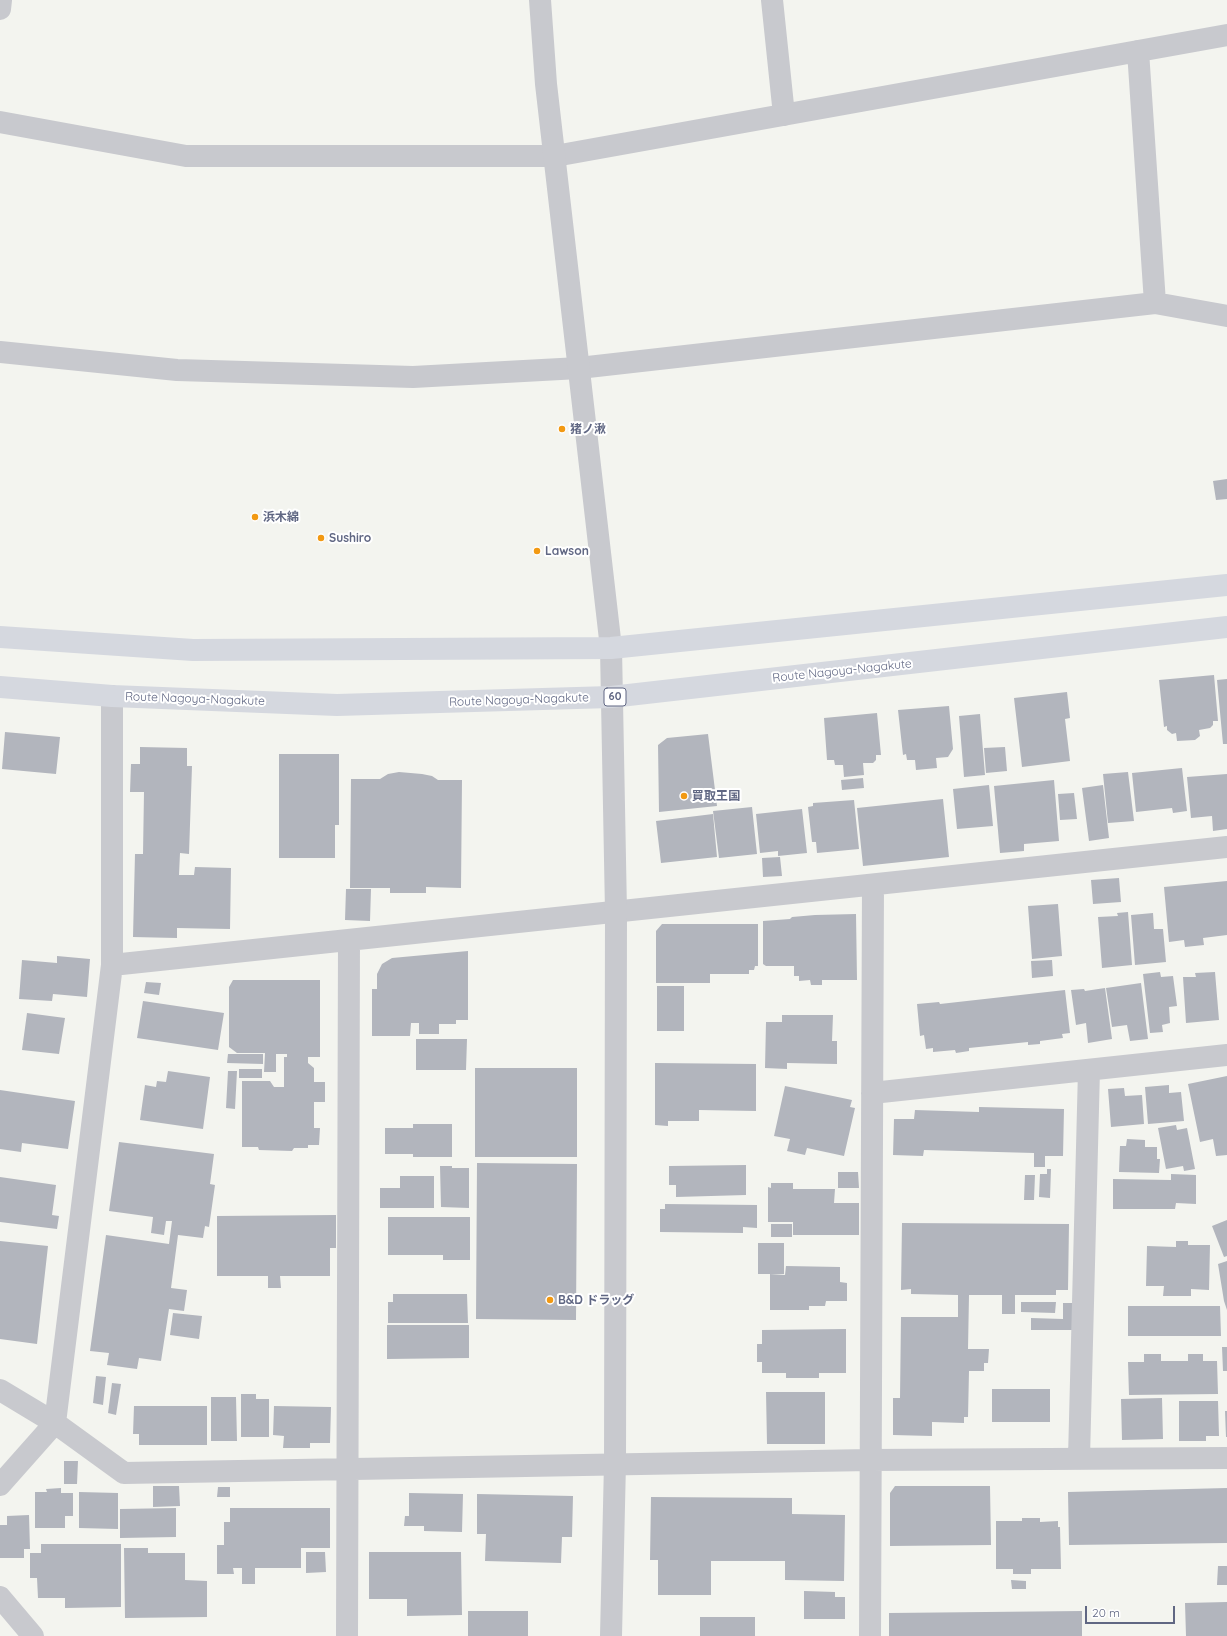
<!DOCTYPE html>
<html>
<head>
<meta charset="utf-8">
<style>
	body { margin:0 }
	#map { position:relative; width:1227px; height:1636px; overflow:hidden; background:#f3f4ef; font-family:Quicksand,sans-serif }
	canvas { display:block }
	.scale { position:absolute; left:1085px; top:1606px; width:90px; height:18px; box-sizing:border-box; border:2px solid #606783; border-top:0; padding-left:5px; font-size:12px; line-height:14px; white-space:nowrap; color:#606783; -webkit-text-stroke:3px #fff; paint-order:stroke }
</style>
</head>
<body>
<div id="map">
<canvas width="1227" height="1636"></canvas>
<div class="scale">20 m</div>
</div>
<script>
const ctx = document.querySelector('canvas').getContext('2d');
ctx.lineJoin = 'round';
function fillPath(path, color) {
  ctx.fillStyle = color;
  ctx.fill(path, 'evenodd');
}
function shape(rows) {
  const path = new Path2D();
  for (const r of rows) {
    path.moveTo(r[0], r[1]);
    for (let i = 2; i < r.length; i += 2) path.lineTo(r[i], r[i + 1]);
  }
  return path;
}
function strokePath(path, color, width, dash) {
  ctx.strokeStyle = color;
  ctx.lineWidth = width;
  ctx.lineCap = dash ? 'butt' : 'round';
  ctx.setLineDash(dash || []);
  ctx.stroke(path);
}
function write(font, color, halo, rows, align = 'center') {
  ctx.font = font + ' Quicksand,"Noto Sans JP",sans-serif';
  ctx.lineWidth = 4;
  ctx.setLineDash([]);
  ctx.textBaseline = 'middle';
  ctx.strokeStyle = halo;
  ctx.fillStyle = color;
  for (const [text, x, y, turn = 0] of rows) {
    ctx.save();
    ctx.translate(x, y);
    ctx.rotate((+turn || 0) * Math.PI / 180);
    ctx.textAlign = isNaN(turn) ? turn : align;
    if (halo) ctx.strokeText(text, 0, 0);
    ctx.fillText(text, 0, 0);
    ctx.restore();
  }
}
fillPath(shape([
	[1227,479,1227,499,1216,500,1213,481],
	[1214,675,1218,721,1213,721,1213,725,1210,728,1199,730,1200,736,1195,740,1177,741,1176,733,1172,734,1167,730,1167,726,1164,727,1159,680],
	[1227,679,1227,744,1223,744,1217,680],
	[1067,692,1070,718,1065,719,1070,761,1022,767,1014,698],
	[949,706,953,749,948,757,936,758,937,768,916,770,915,760,907,760,906,754,903,755,898,710],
	[877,713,881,755,876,755,876,760,873,763,863,763,864,775,844,777,843,765,835,765,834,760,827,760,824,718],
	[980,714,985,775,964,777,959,716],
	[5,732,60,737,56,774,2,769],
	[708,734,717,806,659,812,658,745,667,738],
	[140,747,187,748,187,766,192,766,189,854,180,853,179,875,194,875,195,867,231,868,230,929,177,928,177,938,133,937,135,854,143,854,144,792,130,792,131,764,140,764],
	[1005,747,1007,771,986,773,984,748],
	[279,754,339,754,339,825,335,825,335,858,279,858],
	[1182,768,1187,811,1173,813,1172,808,1136,812,1132,773],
	[399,772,422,774,432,776,438,780,462,780,461,888,426,887,426,893,390,893,390,888,350,888,351,779,380,779,388,774],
	[1128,772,1134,821,1108,823,1103,774],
	[1227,774,1227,829,1213,831,1212,816,1191,818,1187,777],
	[863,778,864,788,842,790,841,780],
	[1054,780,1059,841,1024,844,1024,851,1000,853,994,786],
	[989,785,993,826,957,829,953,789],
	[1103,785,1109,838,1089,841,1082,788],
	[1074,793,1077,819,1060,820,1058,794],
	[943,799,949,857,863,866,857,808],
	[854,800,859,849,817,853,816,842,812,842,808,807,813,806,813,803],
	[752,807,757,854,719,858,713,811],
	[802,809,807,853,778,856,778,851,760,853,756,814],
	[713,814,717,857,661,863,656,821],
	[780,857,782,876,763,877,762,858],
	[1119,878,1121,902,1093,904,1091,880],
	[1227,881,1227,935,1203,938,1204,945,1185,947,1184,940,1169,942,1164,887],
	[346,889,371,889,370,921,345,920],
	[1058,904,1062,956,1032,959,1028,906],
	[1128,912,1132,965,1102,968,1098,917,1118,916,1117,913],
	[1153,913,1154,929,1163,929,1166,962,1135,965,1131,915],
	[856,914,857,980,822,980,822,985,811,985,810,980,799,981,799,976,794,976,794,966,766,966,763,964,763,921,790,919,792,917,815,915],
	[662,924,758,924,758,966,755,966,754,970,749,970,749,974,710,974,710,983,656,983,656,931],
	[468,951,468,1020,456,1020,456,1024,439,1024,439,1034,419,1034,419,1023,411,1023,410,1036,372,1036,372,989,377,989,377,974,382,964,392,958],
	[57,956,90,959,87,997,53,994,52,1001,19,999,22,960,57,963],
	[1052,960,1053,976,1032,978,1031,961],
	[1160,972,1161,977,1173,976,1177,1006,1169,1007,1170,1023,1162,1025,1163,1032,1150,1033,1143,974],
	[1215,972,1219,1020,1186,1023,1183,977,1196,977,1195,973],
	[233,980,320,980,320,1057,308,1057,308,1063,314,1068,314,1082,325,1082,325,1102,314,1102,314,1128,320,1128,319,1145,308,1145,308,1148,294,1148,292,1151,259,1150,258,1147,242,1147,242,1081,270,1081,274,1087,284,1087,284,1057,287,1057,287,1054,276,1054,276,1072,264,1072,265,1053,237,1053,229,1047,229,987],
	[146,982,161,983,159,995,144,993],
	[1141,983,1148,1039,1130,1041,1127,1025,1112,1027,1106,988],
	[657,986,684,986,684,1031,657,1031],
	[1105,988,1112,1039,1088,1043,1086,1023,1076,1025,1071,990,1084,989,1085,991],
	[1065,990,1070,1033,1062,1034,1063,1038,1040,1041,1040,1044,1028,1045,1028,1042,969,1048,969,1051,956,1053,955,1050,933,1052,933,1048,926,1049,924,1035,920,1036,917,1004,939,1002,940,1004],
	[143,1001,224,1013,218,1050,137,1038],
	[27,1013,65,1018,59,1054,22,1050],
	[782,1015,833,1015,832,1041,837,1041,837,1064,787,1063,787,1069,765,1068,766,1022,782,1022],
	[416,1039,467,1039,466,1070,416,1070],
	[228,1054,263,1054,263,1064,227,1063],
	[655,1063,756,1064,756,1111,699,1110,699,1121,668,1121,668,1126,655,1125],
	[475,1068,577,1068,577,1157,475,1157],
	[239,1069,262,1069,262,1078,239,1078],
	[168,1071,210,1077,203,1129,140,1120,145,1085,156,1087,157,1081,166,1082],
	[228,1071,237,1071,235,1109,226,1108],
	[1227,1076,1227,1155,1216,1156,1213,1139,1200,1142,1188,1084],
	[1169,1085,1169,1093,1181,1092,1184,1121,1148,1124,1145,1087],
	[785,1086,852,1100,850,1107,855,1108,844,1156,807,1148,805,1155,787,1151,790,1139,774,1136],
	[1124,1088,1125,1096,1142,1095,1144,1124,1111,1127,1108,1089],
	[0,1090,75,1101,68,1149,22,1143,21,1152,0,1149],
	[979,1107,1064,1109,1063,1156,1045,1156,1045,1167,1034,1167,1034,1153,924,1150,923,1156,893,1155,894,1119,914,1119,915,1110,979,1112],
	[413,1124,452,1124,452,1157,413,1157,413,1154,385,1154,385,1128,413,1128],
	[1176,1125,1177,1130,1187,1128,1195,1169,1184,1171,1183,1166,1166,1169,1158,1128],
	[1127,1139,1145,1140,1145,1147,1157,1147,1157,1159,1160,1159,1159,1173,1119,1172,1120,1146,1126,1146],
	[119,1142,214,1154,210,1184,215,1185,209,1227,205,1226,203,1238,178,1235,171,1288,187,1290,184,1311,169,1309,161,1361,139,1358,137,1369,107,1365,109,1353,90,1351,106,1235,169,1244,172,1221,166,1221,164,1235,151,1233,153,1217,109,1211],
	[477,1163,577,1164,576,1320,476,1319],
	[746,1165,746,1195,676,1197,676,1185,669,1185,669,1166],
	[440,1166,452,1166,452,1168,469,1168,469,1208,441,1207],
	[1047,1169,1051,1169,1050,1198,1039,1197,1040,1174,1047,1174],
	[838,1172,858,1172,859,1188,838,1188],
	[1171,1174,1196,1175,1196,1204,1176,1203,1175,1209,1113,1209,1113,1179,1171,1180],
	[1025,1175,1035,1175,1034,1200,1024,1200],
	[400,1176,434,1176,434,1208,380,1208,380,1188,400,1188],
	[0,1177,56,1185,52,1215,59,1216,57,1229,0,1222],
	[771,1183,793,1183,793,1189,835,1189,834,1203,859,1203,859,1235,793,1235,793,1222,768,1222,768,1187,771,1188],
	[665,1204,757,1205,757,1228,743,1227,743,1233,660,1232,660,1209,665,1209],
	[336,1215,336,1248,330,1248,330,1276,280,1276,281,1288,268,1288,268,1276,217,1276,217,1216],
	[388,1217,470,1217,470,1260,443,1260,443,1255,388,1255],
	[1227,1220,1227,1256,1224,1257,1212,1226],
	[902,1223,1069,1224,1068,1290,1056,1290,1056,1295,1015,1295,1015,1314,1002,1314,1002,1295,969,1295,968,1349,989,1349,988,1363,984,1363,984,1371,969,1371,968,1417,964,1417,964,1423,932,1422,932,1436,893,1435,893,1398,900,1398,901,1317,958,1317,958,1295,911,1294,911,1289,901,1290],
	[771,1224,792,1224,792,1237,771,1237],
	[0,1241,48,1246,37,1344,0,1339],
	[1176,1241,1188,1241,1188,1245,1210,1245,1209,1290,1191,1289,1191,1296,1163,1296,1164,1286,1146,1286,1147,1246,1176,1247],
	[758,1243,784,1243,784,1274,758,1274],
	[1227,1261,1227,1310,1224,1301,1218,1264],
	[786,1266,840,1267,840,1282,847,1283,847,1301,826,1301,825,1306,809,1306,809,1310,770,1310,770,1274,785,1275],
	[393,1294,467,1294,468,1323,388,1323,388,1302,393,1302],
	[1021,1302,1056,1302,1055,1313,1021,1312],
	[1063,1303,1074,1303,1073,1330,1031,1330,1031,1318,1063,1319],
	[1128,1306,1220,1306,1221,1336,1128,1336],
	[173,1313,202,1316,199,1339,170,1335],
	[387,1325,469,1325,469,1358,387,1359],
	[846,1329,846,1373,819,1373,819,1378,786,1378,786,1373,762,1373,762,1362,757,1362,757,1344,762,1344,762,1330],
	[1222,1347,1227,1347,1227,1371,1223,1371],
	[1144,1354,1161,1354,1161,1361,1188,1361,1188,1354,1203,1354,1203,1361,1217,1361,1218,1394,1129,1395,1128,1362,1144,1362],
	[96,1376,106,1377,103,1405,93,1403],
	[112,1383,121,1384,116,1415,108,1413],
	[992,1389,1050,1389,1050,1422,992,1422],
	[766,1392,825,1392,825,1444,767,1444],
	[241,1394,256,1394,256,1399,269,1399,269,1437,241,1437],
	[211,1397,236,1397,237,1441,211,1441],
	[1162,1398,1163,1439,1122,1440,1121,1399],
	[1179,1401,1218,1401,1219,1436,1206,1436,1206,1441,1179,1441],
	[134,1406,207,1406,207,1445,139,1445,139,1434,133,1434],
	[274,1406,331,1407,330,1443,310,1443,310,1448,283,1448,284,1436,273,1435],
	[1225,1411,1227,1411,1227,1437,1226,1437],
	[64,1461,78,1461,77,1484,64,1484],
	[153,1486,179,1486,180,1506,153,1507],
	[895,1486,990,1486,991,1545,890,1546,890,1493],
	[218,1487,230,1487,230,1497,217,1497],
	[61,1488,61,1493,73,1493,73,1516,65,1516,65,1528,35,1528,35,1492,47,1492,46,1489],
	[1227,1488,1227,1543,1069,1545,1068,1492],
	[79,1492,118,1493,118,1529,79,1528],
	[409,1493,463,1494,462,1532,424,1531,424,1526,404,1526,405,1516,409,1516],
	[477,1494,573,1496,572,1537,562,1537,561,1563,485,1561,486,1534,477,1534],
	[651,1497,792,1498,792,1514,845,1515,844,1581,785,1580,785,1561,711,1561,711,1595,658,1595,658,1560,650,1560],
	[176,1508,176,1537,120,1538,120,1509],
	[230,1508,330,1508,330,1548,301,1548,301,1568,255,1568,255,1584,242,1584,242,1568,233,1568,234,1574,217,1574,217,1545,224,1545,224,1522,230,1522],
	[29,1515,30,1549,24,1549,24,1558,0,1558,0,1525,7,1525,7,1516],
	[1022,1518,1040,1518,1040,1522,1058,1521,1058,1527,1060,1527,1061,1569,1031,1569,1031,1574,1013,1574,1013,1569,996,1569,996,1521,1022,1521],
	[41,1544,121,1544,121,1607,65,1608,65,1598,38,1598,37,1578,30,1578,30,1553,41,1553],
	[124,1548,148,1548,148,1553,185,1553,185,1580,207,1581,207,1617,125,1618],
	[306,1552,325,1552,326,1572,306,1573],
	[369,1552,461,1552,462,1615,407,1616,407,1599,369,1599],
	[1218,1566,1227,1566,1227,1585,1217,1585],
	[1011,1580,1026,1581,1026,1589,1012,1589],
	[804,1591,835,1592,835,1597,845,1597,845,1619,804,1619],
	[1227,1602,1227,1636,1186,1636,1185,1603],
	[468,1611,528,1611,528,1636,468,1636],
	[1082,1611,1082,1636,889,1636,889,1613],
	[700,1617,755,1617,755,1636,700,1636]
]), '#b2b5bd');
strokePath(shape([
	[772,0,784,115],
	[0,9,1,0],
	[1138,51,1155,303],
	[0,122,186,156,555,156,1227,35],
	[0,352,177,370,413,377,579,368,1155,303,1227,316],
	[112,965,1227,847],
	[872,1093,1227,1055],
	[0,1390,55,1423,124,1473,870,1460,1227,1458],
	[1079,1458,1089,1070],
	[0,1485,55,1423,112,965,112,696],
	[0,1597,33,1636],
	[347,1636,349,940],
	[870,1636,873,885]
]), '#c8c9ce', 22);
strokePath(shape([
	[540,0,546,84,611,648,616,912,615,1463,611,1636]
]), '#c8c9ce', 22);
strokePath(shape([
	[0,637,193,650,611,648,1227,585],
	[0,687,112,696,337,705,611,697,1227,627]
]), '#d5d8df', 22);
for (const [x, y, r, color] of [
	[562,429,4,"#f29912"],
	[255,517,4,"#f29912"],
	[321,538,4,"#f29912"],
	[537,551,4,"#f29912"],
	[684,796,4,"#f29912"],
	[550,1300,4,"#f29912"]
]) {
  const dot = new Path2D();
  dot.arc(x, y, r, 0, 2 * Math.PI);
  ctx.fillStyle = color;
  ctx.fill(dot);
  strokePath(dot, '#fff', 1.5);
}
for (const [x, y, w] of [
	[615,697,22]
]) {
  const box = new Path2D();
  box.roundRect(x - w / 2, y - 9, w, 18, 3);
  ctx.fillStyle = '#fff';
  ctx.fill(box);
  strokePath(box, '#606783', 1);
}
write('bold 11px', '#606783', null, [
	["60",615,697]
]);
write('bold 12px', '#606783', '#fff', [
	["猪ノ湫",570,429],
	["浜木綿",263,517],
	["Sushiro",329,538],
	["Lawson",545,551],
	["買取王国",692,796],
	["B&D ドラッグ",558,1300]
], 'left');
write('12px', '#606783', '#fff', [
	["Route Nagoya-Nagakute",842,671,-6],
	["Route Nagoya-Nagakute",195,699,2],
	["Route Nagoya-Nagakute",519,700,-2]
]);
</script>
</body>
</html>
